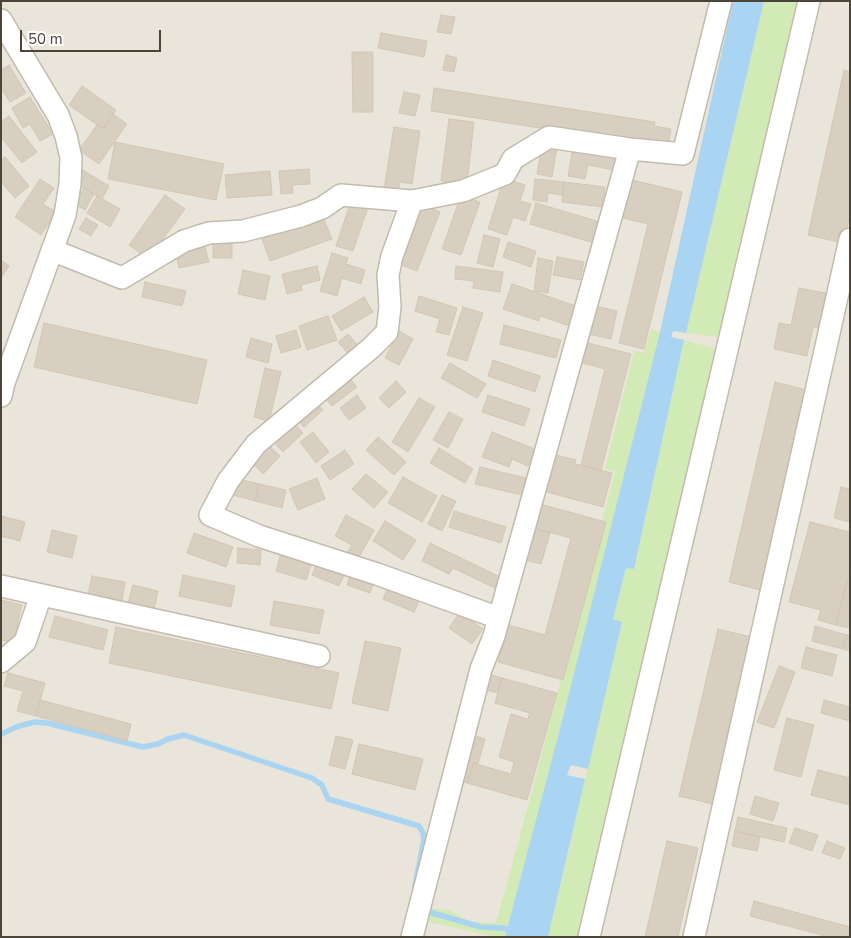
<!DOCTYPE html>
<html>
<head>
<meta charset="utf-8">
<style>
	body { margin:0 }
	#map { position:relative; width:851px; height:938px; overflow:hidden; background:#f6f3ec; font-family:"Nunito Sans",sans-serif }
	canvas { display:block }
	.frame { position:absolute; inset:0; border:2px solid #4b4439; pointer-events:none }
	.scale { position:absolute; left:20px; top:30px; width:141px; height:22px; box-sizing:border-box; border:2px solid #4b4439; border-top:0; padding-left:6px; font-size:15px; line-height:18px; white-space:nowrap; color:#4b4439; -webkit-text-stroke:4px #fff; paint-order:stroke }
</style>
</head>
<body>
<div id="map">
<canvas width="851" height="938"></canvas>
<div class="frame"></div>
<div class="scale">50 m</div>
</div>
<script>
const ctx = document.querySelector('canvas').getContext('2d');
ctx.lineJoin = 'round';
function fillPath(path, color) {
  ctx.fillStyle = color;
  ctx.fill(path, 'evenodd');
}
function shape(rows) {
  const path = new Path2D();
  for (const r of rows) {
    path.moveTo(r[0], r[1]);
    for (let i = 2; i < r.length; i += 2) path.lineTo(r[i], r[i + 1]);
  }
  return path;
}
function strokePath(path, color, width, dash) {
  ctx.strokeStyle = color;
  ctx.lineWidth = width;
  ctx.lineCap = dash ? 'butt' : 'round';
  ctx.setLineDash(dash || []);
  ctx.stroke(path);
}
fillPath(shape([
	[1,1,850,1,850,937,1,937]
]), '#eae5da');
fillPath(shape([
	[764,1,797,1,718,337,686,333],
	[651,329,660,332,561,725,505,937,497,937,425,921,428,908,450,910,465,920,477,922,496,923,527,810,615,472,605,469,634,351,644,353],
	[684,340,717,349,577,937,548,937,622,622,613,619,626,568,634,569]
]), '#d2eab5');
fillPath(shape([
	[733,1,764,1,686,333,673,331,671,337,684,340,634,569,626,568,613,619,622,622,588,769,571,765,567,775,585,779,548,937,505,937,561,725,660,332]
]), '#a9d4f2');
strokePath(shape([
	[1,734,19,726,35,722,47,723,143,747,158,744,168,739,184,735,312,778,322,785,328,799,419,826,423,833,424,839,415,886],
	[429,912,481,927,502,928,515,931]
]), '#a9d4f2', 5.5);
const building = shape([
	[441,15,455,17,451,34,437,32,441,15],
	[381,33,427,41,424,57,378,48,381,33],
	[352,52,373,52,373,112,353,112,352,52],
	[446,55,457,58,454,72,443,70,446,55],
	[9,65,26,93,10,102,1,88,1,70,9,65],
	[844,70,850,72,850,215,843,243,808,235,844,70],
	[82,86,116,110,103,129,69,105,82,86],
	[434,88,655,122,654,126,671,129,668,148,431,111,434,88],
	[404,92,420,95,415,116,399,113,404,92],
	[30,97,53,134,40,141,30,124,23,128,12,108,30,97],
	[113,114,127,124,99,164,79,150,97,125,103,129,113,114],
	[9,116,37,152,22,163,1,137,1,122,9,116],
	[449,119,474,122,467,184,441,181,449,119],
	[394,127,420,131,412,184,400,182,398,193,384,190,394,127],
	[115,142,224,164,216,200,108,179,115,142],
	[542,145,557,147,552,177,537,174,542,145],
	[573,147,616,154,614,170,588,165,585,179,568,176,573,147],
	[5,157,29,186,15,198,1,182,1,160,5,157],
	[81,169,109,186,102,199,73,182,81,169],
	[309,169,310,184,292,185,293,193,281,194,279,171,309,169],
	[270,171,272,195,227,198,225,175,270,171],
	[504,178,525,185,520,201,531,204,525,221,513,217,507,235,488,229,504,178],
	[624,178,682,192,644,349,619,343,648,224,615,216,624,178],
	[40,179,54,188,43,204,56,212,41,235,15,217,40,179],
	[535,179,564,182,563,195,548,193,547,202,533,200,535,179],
	[564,182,605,187,603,207,562,202,564,182],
	[84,188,94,194,85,210,75,204,84,188],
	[165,195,185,209,148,259,129,245,165,195],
	[461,195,480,202,461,255,442,249,461,195],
	[97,196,120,209,110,227,87,213,97,196],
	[351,201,368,207,353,251,336,246,351,201],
	[417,203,440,212,417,271,399,264,417,203],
	[536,203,600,222,594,243,530,224,536,203],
	[323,217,332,239,270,261,262,239,323,217],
	[86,218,98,225,91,236,79,229,86,218],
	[484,235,500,239,493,267,477,263,484,235],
	[213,240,232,241,232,258,213,258,213,240],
	[508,242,536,251,531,267,503,257,508,242],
	[205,247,209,262,179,268,176,254,205,247],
	[332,253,348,258,346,264,365,270,361,284,342,278,337,296,320,291,332,253],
	[557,257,584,262,580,280,553,275,557,257],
	[538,258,553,261,548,293,534,291,538,258],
	[1,260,9,266,1,278,1,260],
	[317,266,320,280,301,285,302,290,287,294,282,274,317,266],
	[456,266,503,272,500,292,473,288,474,281,455,279,456,266],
	[243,270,270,276,265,300,238,294,243,270],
	[145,282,186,291,182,306,142,297,145,282],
	[512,284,576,306,570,326,540,316,539,321,503,309,512,284],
	[799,288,830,294,822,329,813,327,807,356,774,349,779,323,791,325,799,288],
	[419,296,457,308,449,335,436,332,440,319,415,311,419,296],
	[364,297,373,312,341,331,332,316,364,297],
	[591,305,617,311,611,339,584,333,591,305],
	[463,307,483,313,467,361,447,355,463,307],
	[328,316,337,340,307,350,299,326,328,316],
	[44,323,207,360,197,404,34,367,44,323],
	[504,325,561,340,556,358,500,344,504,325],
	[296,330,301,347,281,353,276,336,296,330],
	[399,331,413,339,399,365,385,358,399,331],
	[348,334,361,349,351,357,338,342,348,334],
	[251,338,272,344,268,363,246,357,251,338],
	[580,341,631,354,601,471,581,465,605,369,575,361,580,341],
	[493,360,540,376,535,392,488,376,493,360],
	[450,363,486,384,477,398,441,378,450,363],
	[265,368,281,372,269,421,254,417,265,368],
	[347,375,357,387,332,406,323,395,347,375],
	[396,381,406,392,389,408,379,398,396,381],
	[775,382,807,390,760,590,729,582,775,382],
	[357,395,366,408,349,420,340,408,357,395],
	[488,395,530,409,524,426,482,412,488,395],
	[419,398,435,407,408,452,392,442,419,398],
	[315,401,323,410,304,427,296,418,315,401],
	[449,412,463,419,448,448,433,440,449,412],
	[291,420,303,433,283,452,271,439,291,420],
	[313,432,329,452,316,463,300,442,313,432],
	[492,432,535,449,528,466,512,459,509,467,482,457,492,432],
	[378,437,406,462,394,475,366,450,378,437],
	[265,442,280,456,263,474,249,459,265,442],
	[439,448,473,469,465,483,430,463,439,448],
	[345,450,354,464,330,480,321,466,345,450],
	[552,454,576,460,575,464,612,473,603,507,543,491,552,454],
	[480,467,526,478,522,495,475,484,480,467],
	[366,474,388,492,374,508,352,489,366,474],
	[403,477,437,496,422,522,388,503,403,477],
	[234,478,259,484,255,501,230,494,234,478],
	[317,478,325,499,298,510,289,489,317,478],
	[259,484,286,490,282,508,255,501,259,484],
	[841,487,850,489,850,522,834,518,841,487],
	[442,495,456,501,442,531,428,524,442,495],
	[540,504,606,522,563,680,498,662,508,625,545,635,571,538,533,528,540,504],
	[454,511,506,527,501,543,449,527,454,511],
	[346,515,374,530,358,559,347,553,352,545,335,536,346,515],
	[1,516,25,522,20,541,1,536,1,516],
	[385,521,416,540,403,560,373,541,385,521],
	[810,522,850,532,850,571,836,625,818,620,821,610,789,602,810,522],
	[533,528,550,533,541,564,525,560,533,528],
	[52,530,77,536,72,558,47,552,52,530],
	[194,533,233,547,226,567,187,553,194,533],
	[430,543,500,577,495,588,453,568,449,574,422,561,430,543],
	[238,548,261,550,260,565,237,563,238,548],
	[281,553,312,562,306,580,276,571,281,553],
	[318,561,345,573,339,586,312,575,318,561],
	[352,571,375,580,370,593,347,585,352,571],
	[183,575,235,586,231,607,179,596,183,575],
	[92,576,125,582,121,606,87,599,92,576],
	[847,580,850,581,850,628,836,625,847,580],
	[390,583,421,596,414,612,383,599,390,583],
	[133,585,158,591,154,609,128,603,133,585],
	[1,600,22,605,13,642,1,640,1,600],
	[274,601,324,610,319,634,270,625,274,601],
	[460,612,483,629,472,644,449,628,460,612],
	[55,616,108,630,103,650,49,637,55,616],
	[815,626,847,635,843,649,812,641,815,626],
	[116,627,339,673,331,709,109,663,116,627],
	[718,629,751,637,713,804,679,796,718,629],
	[847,635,850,635,850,651,843,649,847,635],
	[365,641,401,648,388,711,352,703,365,641],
	[806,647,837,655,832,676,801,668,806,647],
	[779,666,795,672,774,728,757,722,779,666],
	[483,672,502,678,498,693,479,688,483,672],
	[8,673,45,683,36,716,17,711,23,691,4,686,8,673],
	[502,678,557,693,527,800,467,783,473,763,511,774,514,762,499,757,511,714,528,719,530,713,495,703,502,678],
	[40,700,131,724,127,741,36,716,40,700],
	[824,700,850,707,850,721,821,713,824,700],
	[787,718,814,725,801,777,774,770,787,718],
	[471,735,485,739,478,764,473,763,467,783,458,780,471,735],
	[336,736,353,740,345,769,329,765,336,736],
	[359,744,423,759,415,790,352,774,359,744],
	[818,770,850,778,850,805,811,795,818,770],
	[755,796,779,803,773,821,750,814,755,796],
	[738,817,787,828,784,842,735,831,738,817],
	[795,828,818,835,812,851,789,843,795,828],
	[735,831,760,837,757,851,732,846,735,831],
	[667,841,698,848,678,937,645,937,667,841],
	[827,841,845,848,840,859,822,853,827,841],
	[754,901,850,927,850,937,829,937,750,916,754,901]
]);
fillPath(building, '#d8cfc1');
strokePath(building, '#d3c7b4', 1);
const street = shape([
	[1,20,58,115,66,136,71,158,70,184,65,215,4,383,1,396],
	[412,201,392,256,388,275,390,307,387,332,371,348,256,444,228,481,210,515,259,536,377,574,499,618],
	[52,250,122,278,184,241,209,233,243,231,301,216,322,208,341,195,412,201,463,191,505,174,513,159,549,137,630,149,683,154,721,1],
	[1,586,319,656],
	[1,662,25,642,41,595],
	[412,937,481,669,494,636,630,149],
	[589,937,809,1],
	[694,937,850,239]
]);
strokePath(street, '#c2bbae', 24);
strokePath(street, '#fff', 21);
</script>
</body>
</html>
